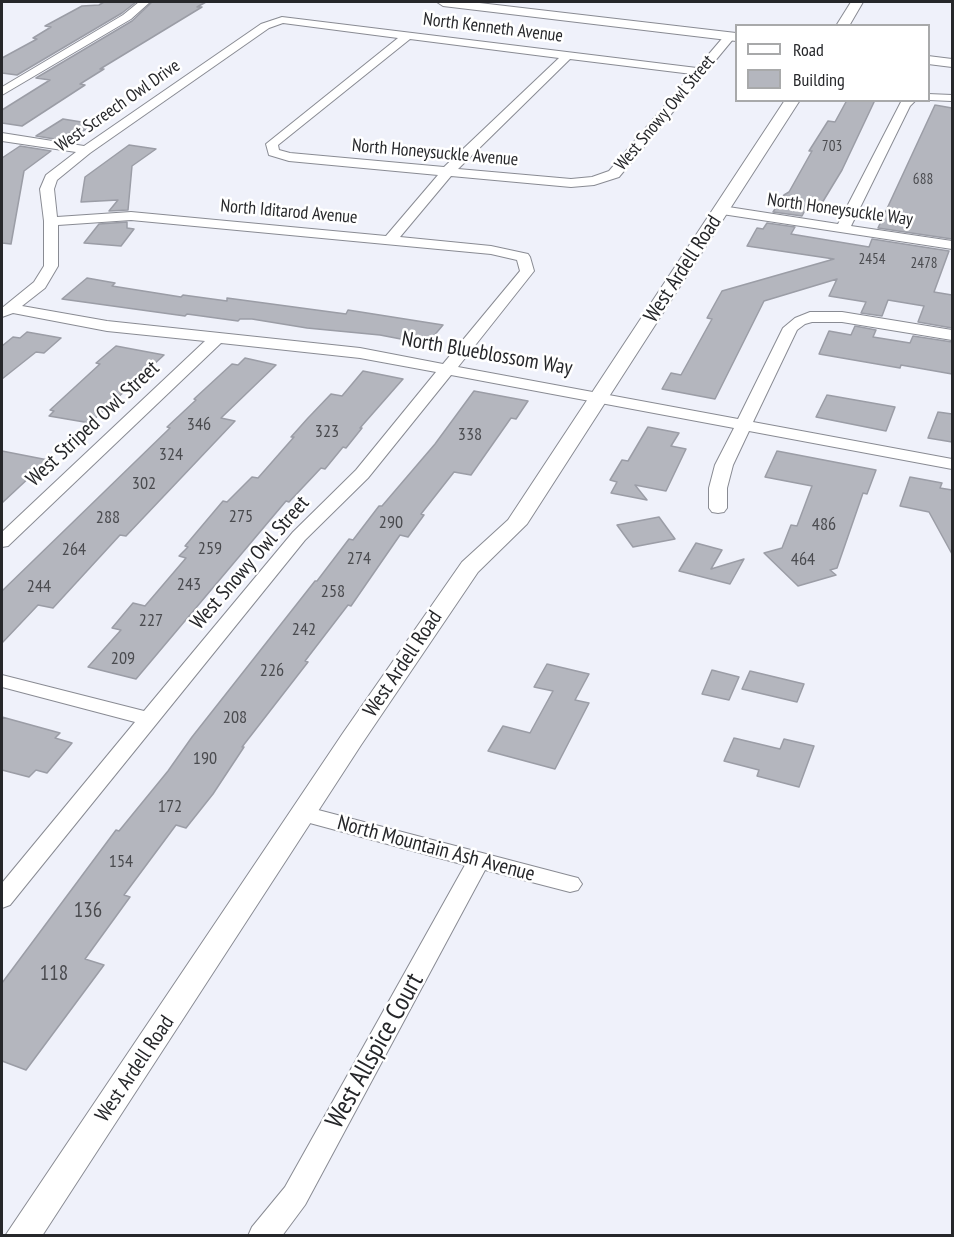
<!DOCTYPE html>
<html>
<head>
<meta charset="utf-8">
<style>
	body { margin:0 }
	#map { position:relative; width:954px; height:1237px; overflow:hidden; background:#eff1fa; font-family:"PT Sans Narrow",sans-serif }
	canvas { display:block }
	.frame { position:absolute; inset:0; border:3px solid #26272a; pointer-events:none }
	.legend { position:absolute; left:735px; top:24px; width:195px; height:78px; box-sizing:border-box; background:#fff; border:2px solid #a8a9aa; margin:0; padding:8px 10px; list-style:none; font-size:18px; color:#26272a }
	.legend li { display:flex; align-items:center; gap:12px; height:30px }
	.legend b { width:30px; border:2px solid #a8a9aa }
</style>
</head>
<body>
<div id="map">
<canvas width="954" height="1237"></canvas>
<div class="frame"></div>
<ul class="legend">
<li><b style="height:8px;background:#fff"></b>Road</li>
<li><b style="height:16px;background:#b4b6be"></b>Building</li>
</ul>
</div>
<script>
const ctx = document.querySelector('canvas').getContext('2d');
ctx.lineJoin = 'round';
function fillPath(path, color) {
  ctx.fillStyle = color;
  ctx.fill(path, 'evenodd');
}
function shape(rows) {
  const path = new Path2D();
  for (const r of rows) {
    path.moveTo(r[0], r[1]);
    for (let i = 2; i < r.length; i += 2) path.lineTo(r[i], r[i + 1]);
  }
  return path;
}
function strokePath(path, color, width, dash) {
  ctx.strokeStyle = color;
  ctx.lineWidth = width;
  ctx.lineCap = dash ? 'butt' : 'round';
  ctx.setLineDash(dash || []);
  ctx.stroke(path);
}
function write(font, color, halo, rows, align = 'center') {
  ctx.font = font + ' "PT Sans Narrow",sans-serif';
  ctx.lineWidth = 5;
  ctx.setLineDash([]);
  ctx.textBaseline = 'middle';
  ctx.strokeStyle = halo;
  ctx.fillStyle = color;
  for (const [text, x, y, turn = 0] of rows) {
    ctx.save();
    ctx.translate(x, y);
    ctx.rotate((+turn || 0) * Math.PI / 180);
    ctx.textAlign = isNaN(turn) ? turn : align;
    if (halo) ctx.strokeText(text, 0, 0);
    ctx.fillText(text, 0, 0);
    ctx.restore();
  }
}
const building = shape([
	[104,2,136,2,122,13,17,75,2,73,2,58,37,39,33,38,51,27,45,26,82,6,99,5,104,2],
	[152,2,206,2,197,7,202,7,100,69,104,69,80,84,85,85,22,126,2,123,2,110,50,80,36,78,132,21,152,2],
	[847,100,875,100,842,170,822,203,810,201,802,216,773,212,784,195,789,192,812,151,809,151,828,121,835,122,847,100],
	[935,105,952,108,952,239,878,228,935,105],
	[63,119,94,124,67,141,36,136,63,119],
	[129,145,156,149,132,166,128,210,109,211,118,200,81,202,85,177,129,145],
	[20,146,51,151,24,171,11,244,2,243,2,158,20,146],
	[127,222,127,228,134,229,121,246,84,243,99,224,127,222],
	[767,223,795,227,791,234,869,247,872,239,949,251,934,292,952,295,952,328,918,322,924,306,888,300,882,316,861,313,866,302,829,296,837,279,764,301,715,399,662,389,671,373,681,375,712,319,707,318,722,291,834,259,747,246,757,228,763,229,767,223],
	[87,278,115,283,112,286,181,297,183,295,227,301,227,298,346,314,348,310,443,325,427,344,380,335,307,328,252,319,240,319,238,321,187,314,185,316,62,299,87,278],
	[855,326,876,330,873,337,910,343,913,336,952,342,952,374,901,365,900,368,819,354,829,331,851,335,855,326],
	[27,332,61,338,44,353,36,352,2,379,2,346,13,337,20,338,27,332],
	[116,346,164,355,90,423,49,416,54,411,50,410,100,364,96,363,116,346],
	[245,358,276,365,221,418,235,421,126,536,120,535,53,608,38,605,2,643,2,591,170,428,167,427,196,400,194,399,232,364,238,365,245,358],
	[363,371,403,379,360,428,362,428,346,448,343,447,325,469,321,468,289,502,286,501,136,679,88,667,121,630,112,628,133,603,145,606,186,558,179,556,188,547,185,546,223,501,227,502,252,477,258,478,294,437,291,437,308,418,331,394,342,396,363,371],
	[474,391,528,401,516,419,511,418,471,475,454,472,421,514,424,515,408,537,400,535,351,606,348,605,305,661,308,662,242,747,244,747,213,794,186,828,176,825,124,895,130,897,85,959,104,965,26,1070,2,1061,2,983,116,830,119,831,168,771,192,737,315,581,317,581,349,539,353,540,379,506,382,506,435,444,474,391],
	[827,395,895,407,886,431,816,417,827,395],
	[938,412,952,414,952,442,928,438,938,412],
	[648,427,679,433,671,446,686,449,666,491,635,485,647,500,611,493,617,482,610,480,622,460,628,461,648,427],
	[2,451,48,460,2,503,2,451],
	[777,451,876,470,867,494,863,493,837,568,830,570,836,575,798,586,764,553,782,548,791,525,797,526,812,486,765,477,777,451],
	[910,477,942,483,940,488,952,490,952,554,929,512,900,506,910,477],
	[659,517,675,539,633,547,617,525,659,517],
	[696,543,722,550,711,569,744,559,730,584,679,571,696,543],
	[547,664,589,674,575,700,589,703,555,769,488,751,503,726,530,733,553,691,534,687,547,664],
	[712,670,739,677,729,700,702,694,712,670],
	[750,671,804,684,797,702,742,689,750,671],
	[2,717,60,733,55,738,72,743,47,773,36,770,29,777,2,770,2,717],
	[734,738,780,749,784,739,814,746,799,787,757,776,759,770,724,761,734,738]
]);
fillPath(building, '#b4b6be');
strokePath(building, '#9b9da6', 1.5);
const minor = shape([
	[139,2,150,2,131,19,2,95,2,87,123,15,139,2],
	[282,17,697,68,726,34,734,34,734,38,619,177,594,185,571,187,451,176,400,237,491,246,528,254,530,257,534,271,458,367,738,419,783,328,795,318,810,312,842,312,952,330,952,340,842,322,812,322,805,324,797,330,753,422,952,459,952,469,749,431,733,465,727,488,727,508,724,512,718,513,712,512,709,508,709,488,715,465,734,428,451,375,368,478,305,540,10,905,2,908,2,883,135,722,2,687,2,675,144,711,293,532,356,470,436,372,360,358,221,343,8,546,2,547,2,532,205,341,107,331,13,313,2,317,2,308,34,282,44,266,44,221,40,189,46,175,76,152,2,141,2,133,84,146,261,24,282,17],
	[283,23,398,38,266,144,269,155,289,161,438,175,386,236,131,212,57,217,54,189,57,180,90,153,269,28,283,23],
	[410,39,559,58,444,167,290,153,279,150,278,145,410,39],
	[570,59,692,74,609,171,592,177,571,179,458,169,570,59],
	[131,220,491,254,517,260,520,271,443,364,360,348,107,321,22,306,45,288,58,266,58,225,131,220],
	[928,94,952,95,952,101,928,100,928,94],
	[902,100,916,100,910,106,851,226,952,241,952,249,722,214,715,210,722,206,838,224,902,100],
	[303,806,570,876,578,878,582,884,578,890,570,892,485,870,305,1205,282,1236,248,1236,252,1227,285,1187,465,865,295,819,292,814,295,809,303,806]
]);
const tertiary = shape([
	[437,2,471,2,736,33,736,41,443,6,437,2],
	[851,2,863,2,849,26,836,26,851,2],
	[928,56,952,59,952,67,928,64,928,56],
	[785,100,800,100,527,524,478,572,361,745,42,1236,5,1236,343,733,462,562,508,520,785,100]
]);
strokePath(minor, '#898b93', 2);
strokePath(tertiary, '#898b93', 2);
fillPath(minor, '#fff');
fillPath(tertiary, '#fff');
write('15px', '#4a4b4f', null, [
	["703",832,147],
	["688",923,180],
	["2454",872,260],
	["2478",924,264]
]);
write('18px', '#26272a', '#fff', [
	["North Kenneth Avenue",493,28,7],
	["West Screech Owl Drive",118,106,-35],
	["West Snowy Owl Street",665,113,-50],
	["North Honeysuckle Avenue",435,153,5],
	["North Honeysuckle Way",840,210,8],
	["North Iditarod Avenue",289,212,5]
]);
write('18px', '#4a4b4f', null, [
	["346",199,425],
	["323",327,432],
	["338",470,435],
	["324",171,455],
	["302",144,484],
	["275",241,517],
	["288",108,518],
	["290",391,523],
	["486",824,525],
	["259",210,549],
	["264",74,550],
	["274",359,559],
	["464",803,560],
	["243",189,585],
	["244",39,587],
	["258",333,592],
	["227",151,621],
	["242",304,630],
	["209",123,659],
	["226",272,671],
	["208",235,718],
	["190",205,759],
	["172",170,807],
	["154",121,862]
]);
write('21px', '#26272a', '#fff', [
	["West Ardell Road",683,269,-57],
	["North Blueblossom Way",487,354,10],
	["West Striped Owl Street",93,424,-43],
	["West Snowy Owl Street",250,563,-49],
	["West Ardell Road",403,664,-56],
	["North Mountain Ash Avenue",436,849,15],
	["West Ardell Road",135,1069,-56]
]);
write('21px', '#4a4b4f', null, [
	["136",88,911],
	["118",54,974]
]);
write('26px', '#26272a', '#fff', [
	["West Allspice Court",375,1051,-61]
]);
</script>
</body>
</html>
